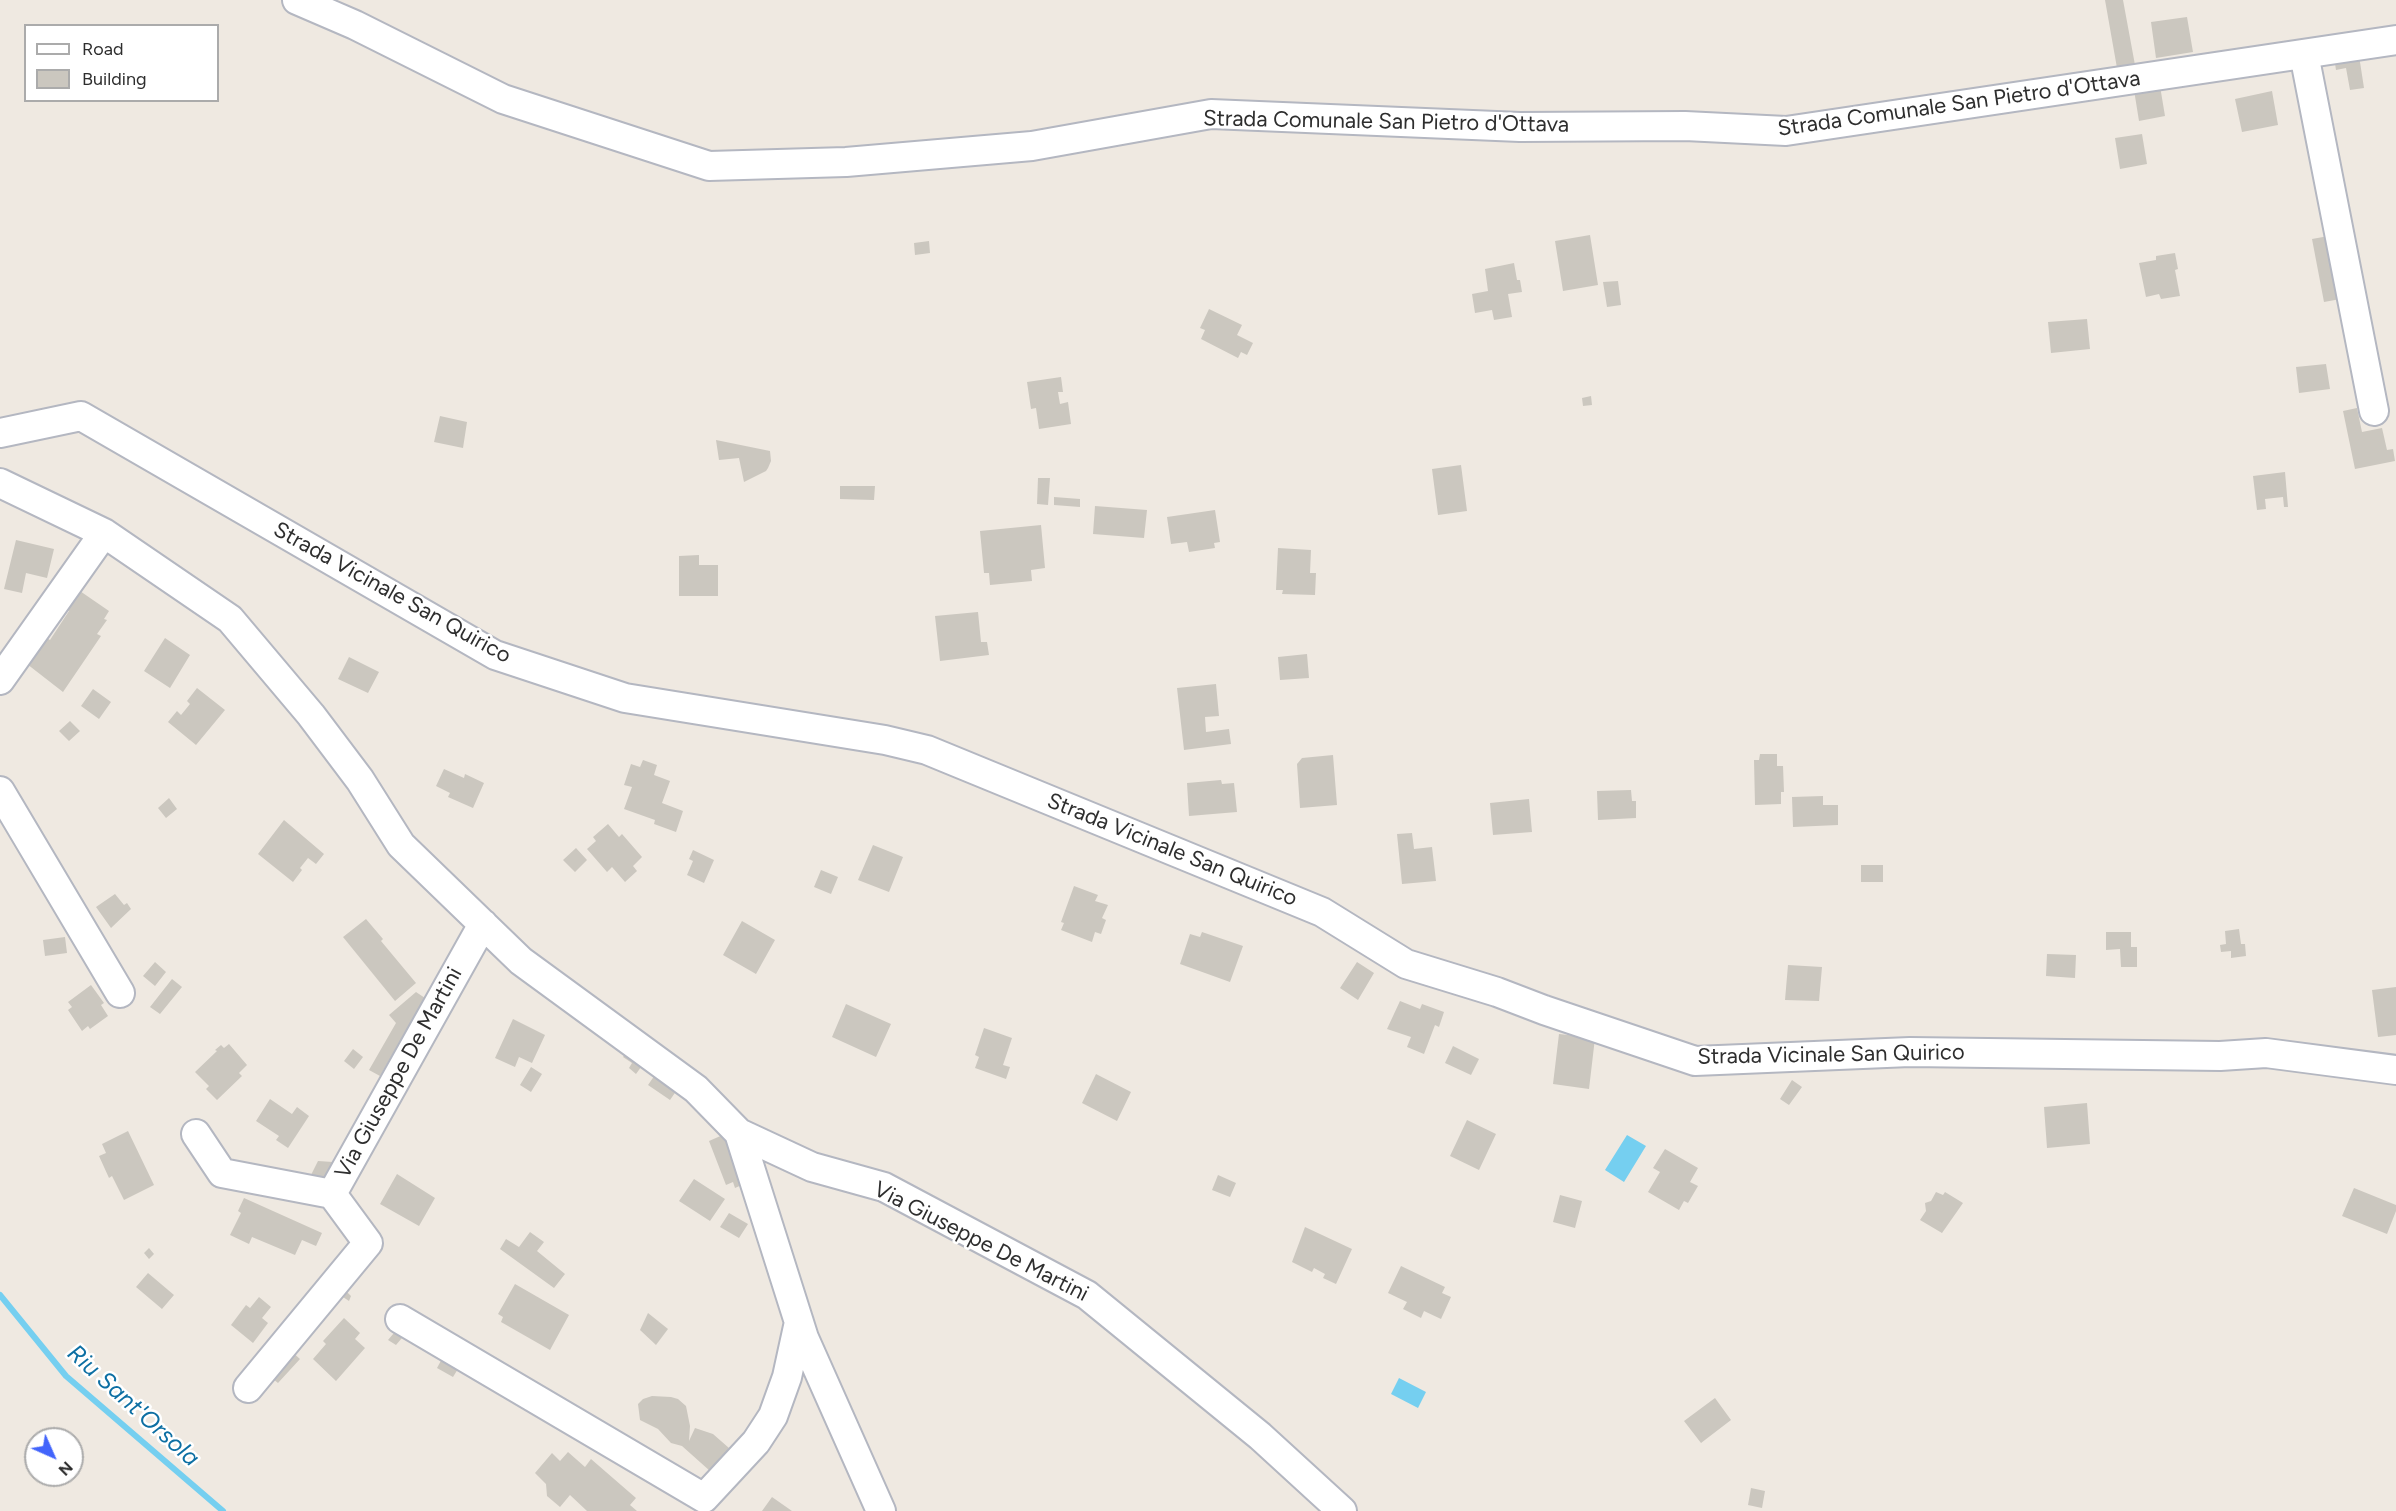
<!DOCTYPE html>
<html>
<head>
<meta charset="utf-8">
<style>
	body { margin:0 }
	#map { position:relative; width:2396px; height:1511px; overflow:hidden; background:#efe9e1; font-family:Figtree,sans-serif }
	canvas { display:block }
	.legend { position:absolute; left:24px; top:24px; width:195px; height:78px; box-sizing:border-box; background:#fff; border:2px solid #ababab; margin:0; padding:8px 10px; list-style:none; font-size:18px; color:#2e2e2e }
	.legend li { display:flex; align-items:center; gap:12px; height:30px }
	.legend b { width:30px; border:2px solid #ababab }
	.north { position:absolute; left:24px; top:1427px; width:60px; height:60px; box-sizing:border-box; background:#fff; border:2px solid #ababab; border-radius:50%; rotate:135deg; font-size:16px; font-weight:700; line-height:24px; text-align:center; color:#2e2e2e }
	.north::after { content:''; display:block; margin:auto; width:21px; height:27px; background:#4264fb; clip-path:polygon(50% 0,100% 100%,50% 72%,0 100%) }
</style>
</head>
<body>
<div id="map">
<canvas width="2396" height="1511"></canvas>
<ul class="legend">
<li><b style="height:8px;background:#fff"></b>Road</li>
<li><b style="height:16px;background:#cbc7bf"></b>Building</li>
</ul>
<div class="north">N</div>
</div>
<script>
const ctx = document.querySelector('canvas').getContext('2d');
ctx.lineJoin = 'round';
function fillPath(path, color) {
  ctx.fillStyle = color;
  ctx.fill(path, 'evenodd');
}
function shape(rows) {
  const path = new Path2D();
  for (const r of rows) {
    path.moveTo(r[0], r[1]);
    for (let i = 2; i < r.length; i += 2) path.lineTo(r[i], r[i + 1]);
  }
  return path;
}
function strokePath(path, color, width, dash) {
  ctx.strokeStyle = color;
  ctx.lineWidth = width;
  ctx.lineCap = dash ? 'butt' : 'round';
  ctx.setLineDash(dash || []);
  ctx.stroke(path);
}
function write(font, color, halo, rows, align = 'center') {
  ctx.font = font + ' Figtree,sans-serif';
  ctx.lineWidth = 5;
  ctx.setLineDash([]);
  ctx.textBaseline = 'middle';
  ctx.strokeStyle = halo;
  ctx.fillStyle = color;
  for (const [text, x, y, turn = 0] of rows) {
    ctx.save();
    ctx.translate(x, y);
    ctx.rotate((+turn || 0) * Math.PI / 180);
    ctx.textAlign = isNaN(turn) ? turn : align;
    if (halo) ctx.strokeText(text, 0, 0);
    ctx.fillText(text, 0, 0);
    ctx.restore();
  }
}
fillPath(shape([
	[1627,1135,1646,1146,1624,1182,1605,1170],
	[1399,1378,1426,1392,1418,1408,1391,1394]
]), '#75cff0');
strokePath(shape([
	[0,1295,66,1376,223,1511]
]), '#75cff0', 6);
fillPath(shape([
	[2105,0,2123,0,2135,65,2117,68],
	[2187,17,2193,52,2156,58,2151,22],
	[2358,49,2364,88,2350,90,2346,68,2336,70,2334,57],
	[2160,86,2165,116,2139,121,2134,90],
	[2272,91,2278,125,2242,132,2235,99],
	[2142,134,2147,164,2120,169,2115,138],
	[1590,235,1598,285,1563,291,1555,241],
	[2334,235,2346,298,2324,302,2312,239],
	[929,241,930,253,915,255,914,243],
	[2175,253,2178,269,2175,270,2180,296,2161,299,2159,294,2146,297,2139,263,2156,260,2156,256],
	[1514,263,1517,280,1520,280,1522,292,1508,294,1512,317,1494,320,1492,310,1475,313,1472,294,1488,291,1485,269],
	[1618,281,1621,305,1607,307,1603,282],
	[1209,309,1242,325,1237,335,1253,343,1247,355,1241,352,1238,358,1201,339,1205,330,1200,328],
	[2087,319,2090,349,2051,353,2048,322],
	[2326,364,2330,389,2299,393,2296,367],
	[1061,377,1063,392,1058,392,1060,404,1068,402,1071,424,1039,429,1036,408,1031,409,1027,382],
	[1591,396,1592,405,1583,406,1582,398],
	[2357,408,2362,432,2382,428,2387,450,2393,449,2395,461,2355,469,2343,411],
	[440,416,467,422,463,448,434,442],
	[716,440,770,451,771,461,768,468,766,471,744,482,739,458,719,460],
	[1461,465,1467,511,1438,515,1432,469],
	[2285,472,2288,507,2284,507,2283,497,2265,499,2266,509,2257,510,2253,476],
	[1038,478,1050,478,1048,505,1037,504],
	[840,486,875,486,874,500,840,499],
	[1054,497,1080,499,1080,507,1054,505],
	[1095,506,1147,510,1144,538,1093,534],
	[1215,510,1220,542,1214,543,1215,548,1189,552,1187,542,1171,544,1167,517],
	[1041,525,1045,568,1031,570,1032,581,990,585,989,573,984,573,980,531],
	[16,540,54,549,47,578,26,573,22,593,4,589],
	[1278,548,1311,550,1310,573,1316,573,1315,595,1282,594,1283,590,1276,590],
	[699,555,699,565,718,565,718,596,679,596,679,556],
	[77,589,109,611,104,619,107,620,97,634,101,636,63,692,27,664,45,637,50,640,69,611,65,608],
	[978,612,981,642,987,642,989,655,940,661,935,616],
	[165,638,190,655,170,688,144,671],
	[1307,654,1309,678,1280,680,1278,657],
	[349,657,379,672,368,693,338,679],
	[1216,684,1219,716,1205,717,1206,732,1229,729,1231,744,1184,750,1177,688],
	[197,688,225,710,196,745,168,722,177,711,181,715,190,704,187,701],
	[93,689,111,702,99,719,81,706],
	[70,721,80,731,69,741,59,731],
	[1760,754,1777,754,1777,766,1783,766,1784,792,1781,792,1781,804,1755,805,1754,760,1759,760],
	[1333,755,1337,805,1300,808,1297,764,1302,758],
	[643,760,657,765,654,775,670,781,662,803,683,811,676,832,654,824,655,820,624,809,632,787,624,785,631,764,640,767],
	[444,769,464,778,465,774,484,783,473,808,448,797,450,793,436,786],
	[1221,780,1222,784,1234,783,1237,812,1189,816,1187,783],
	[1631,790,1632,801,1636,801,1636,818,1598,820,1597,791],
	[1823,796,1823,805,1838,805,1838,825,1793,827,1792,797],
	[169,798,177,809,166,818,158,808],
	[1529,799,1532,832,1493,835,1490,803],
	[284,820,324,854,316,864,308,858,300,868,302,870,293,882,258,854],
	[608,824,619,837,622,834,642,857,633,866,637,871,625,882,612,867,607,872,587,849,596,841,593,837],
	[1412,833,1414,849,1432,847,1436,881,1402,884,1397,834],
	[873,845,903,857,889,892,858,880],
	[576,848,587,860,575,872,563,860],
	[693,850,714,860,704,883,687,875,693,861,689,859],
	[1861,865,1883,865,1883,882,1861,882],
	[821,870,838,877,831,894,814,887],
	[1074,886,1098,895,1095,901,1108,905,1102,918,1106,920,1101,934,1095,932,1092,942,1061,930,1064,923,1061,922],
	[115,894,124,905,127,903,131,909,111,928,96,907],
	[366,919,383,939,381,941,416,983,395,1001,343,937],
	[742,921,775,940,756,974,723,955],
	[2239,929,2241,944,2245,944,2246,956,2231,958,2231,951,2221,952,2220,945,2226,944,2225,931],
	[1202,932,1243,946,1230,982,1180,964,1190,934,1200,937],
	[2106,932,2131,932,2131,947,2137,947,2137,967,2121,967,2120,949,2106,950],
	[65,937,67,953,45,956,43,940],
	[2047,954,2076,955,2075,978,2046,976],
	[155,962,166,972,155,986,143,976],
	[1357,962,1374,973,1358,1000,1340,988],
	[1788,965,1822,967,1819,1001,1785,1000],
	[172,979,182,987,160,1014,150,1007],
	[91,985,104,1003,101,1005,108,1016,90,1029,88,1026,82,1031,68,1010,72,1007,68,1002],
	[2396,987,2396,1035,2378,1037,2372,990],
	[416,992,425,998,380,1076,369,1070,396,1023,389,1015],
	[1400,1001,1420,1009,1422,1004,1444,1012,1439,1027,1435,1025,1424,1054,1407,1047,1411,1037,1387,1029],
	[846,1004,891,1024,876,1057,832,1037],
	[513,1019,545,1035,532,1063,519,1057,515,1067,495,1058],
	[984,1028,1012,1038,1003,1065,1010,1067,1006,1079,975,1068,979,1057,975,1055],
	[1559,1034,1595,1038,1589,1089,1553,1084],
	[229,1044,247,1065,239,1073,242,1076,217,1100,206,1089,209,1086,195,1072,217,1051,215,1050,221,1045,224,1048],
	[1453,1046,1479,1059,1471,1075,1445,1063],
	[353,1049,363,1057,354,1069,344,1061],
	[627,1051,644,1063,636,1074,629,1068,632,1063,623,1057],
	[531,1067,542,1074,531,1092,520,1085],
	[657,1072,679,1087,670,1100,648,1085],
	[1096,1074,1131,1092,1117,1121,1082,1103],
	[1792,1080,1802,1087,1789,1105,1780,1099],
	[270,1099,292,1114,297,1107,309,1116,288,1148,276,1140,279,1136,256,1121],
	[2087,1103,2090,1144,2047,1148,2044,1107],
	[1467,1120,1496,1134,1479,1170,1450,1156],
	[128,1131,154,1185,124,1200,112,1176,109,1178,99,1156,106,1153,102,1144],
	[725,1134,744,1184,735,1188,733,1182,726,1185,709,1141],
	[1665,1149,1698,1168,1690,1182,1698,1186,1688,1203,1684,1201,1679,1210,1648,1192,1660,1172,1653,1168],
	[318,1161,333,1162,322,1184,307,1183],
	[397,1174,435,1198,419,1226,380,1204],
	[1218,1175,1236,1183,1230,1197,1212,1190],
	[694,1179,725,1199,710,1221,679,1201],
	[2354,1188,2396,1205,2396,1211,2387,1234,2342,1216],
	[1936,1192,1943,1195,1945,1192,1963,1203,1942,1233,1920,1220,1926,1211,1925,1203,1931,1201],
	[1560,1195,1582,1201,1575,1228,1553,1222],
	[244,1198,322,1233,316,1246,302,1240,295,1255,252,1237,249,1244,230,1235,241,1213,238,1211],
	[729,1213,748,1224,739,1238,720,1227],
	[1305,1227,1352,1249,1336,1284,1323,1278,1325,1274,1314,1268,1312,1272,1292,1262],
	[530,1232,544,1242,537,1251,565,1274,554,1288,500,1249,506,1239,519,1247],
	[149,1248,154,1254,149,1259,144,1253],
	[1401,1266,1445,1287,1442,1293,1451,1297,1441,1319,1424,1311,1421,1318,1403,1309,1407,1302,1388,1293],
	[148,1273,174,1295,162,1309,136,1287],
	[515,1284,569,1315,550,1350,501,1322,503,1317,498,1314],
	[345,1290,351,1296,349,1301,340,1295],
	[259,1297,271,1307,262,1318,268,1323,253,1343,231,1325,246,1305,250,1308],
	[648,1313,668,1329,656,1345,640,1330],
	[344,1318,360,1333,355,1339,365,1348,336,1381,313,1359,326,1344,323,1341],
	[399,1327,407,1332,396,1345,388,1340],
	[290,1350,300,1359,278,1383,268,1375],
	[444,1355,461,1364,453,1377,437,1368],
	[652,1396,671,1397,678,1399,686,1406,690,1426,689,1441,695,1428,713,1434,729,1448,710,1471,682,1446,671,1443,658,1429,640,1420,638,1404,643,1399],
	[1715,1398,1731,1420,1701,1443,1684,1421],
	[568,1452,585,1467,591,1459,636,1498,630,1505,637,1511,587,1511,570,1495,560,1507,547,1496,546,1484,535,1473,552,1453,560,1461],
	[1751,1488,1765,1491,1762,1508,1748,1505],
	[772,1497,792,1511,762,1511]
]), '#cbc7bf');
const minor = shape([
	[297,0,355,25,503,99,709,166,846,162,1032,146,1211,114,1520,127,1685,126,1786,131,2396,40],
	[2304,54,2374,411],
	[0,433,81,416,495,655,625,698,885,740,927,750,1322,912,1406,964,1497,992,1544,1010,1695,1061,1910,1052,2220,1056,2266,1053,2396,1070],
	[0,483,104,533,230,619,311,715,360,780,401,845,521,961,696,1089,739,1133,812,1167,884,1187,1087,1295,1260,1436,1342,1511],
	[0,680,104,533],
	[0,791,120,993],
	[739,1133,804,1338,881,1511],
	[196,1134,222,1173,332,1194],
	[400,1319,704,1498,756,1442,773,1416,787,1377,799,1322],
	[248,1388,368,1243,332,1194,483,924]
]);
strokePath(minor, '#b4b7c1', 32);
strokePath(minor, '#fff', 28);
write('22px', '#2e2e2e', '#fff', [
	["Strada Comunale San Pietro d'Ottava",1959,104,-8],
	["Strada Comunale San Pietro d'Ottava",1386,122,1],
	["Strada Vicinale San Quirico",392,593,29],
	["Strada Vicinale San Quirico",1172,850,22],
	["Strada Vicinale San Quirico",1831,1055,-1],
	["Via Giuseppe De Martini",399,1073,-61],
	["Via Giuseppe De Martini",981,1242,27]
]);
write('italic 24px', '#0d6fa3', '#fff', [
	["Riu Sant'Orsola",133,1406,42]
]);
</script>
</body>
</html>
